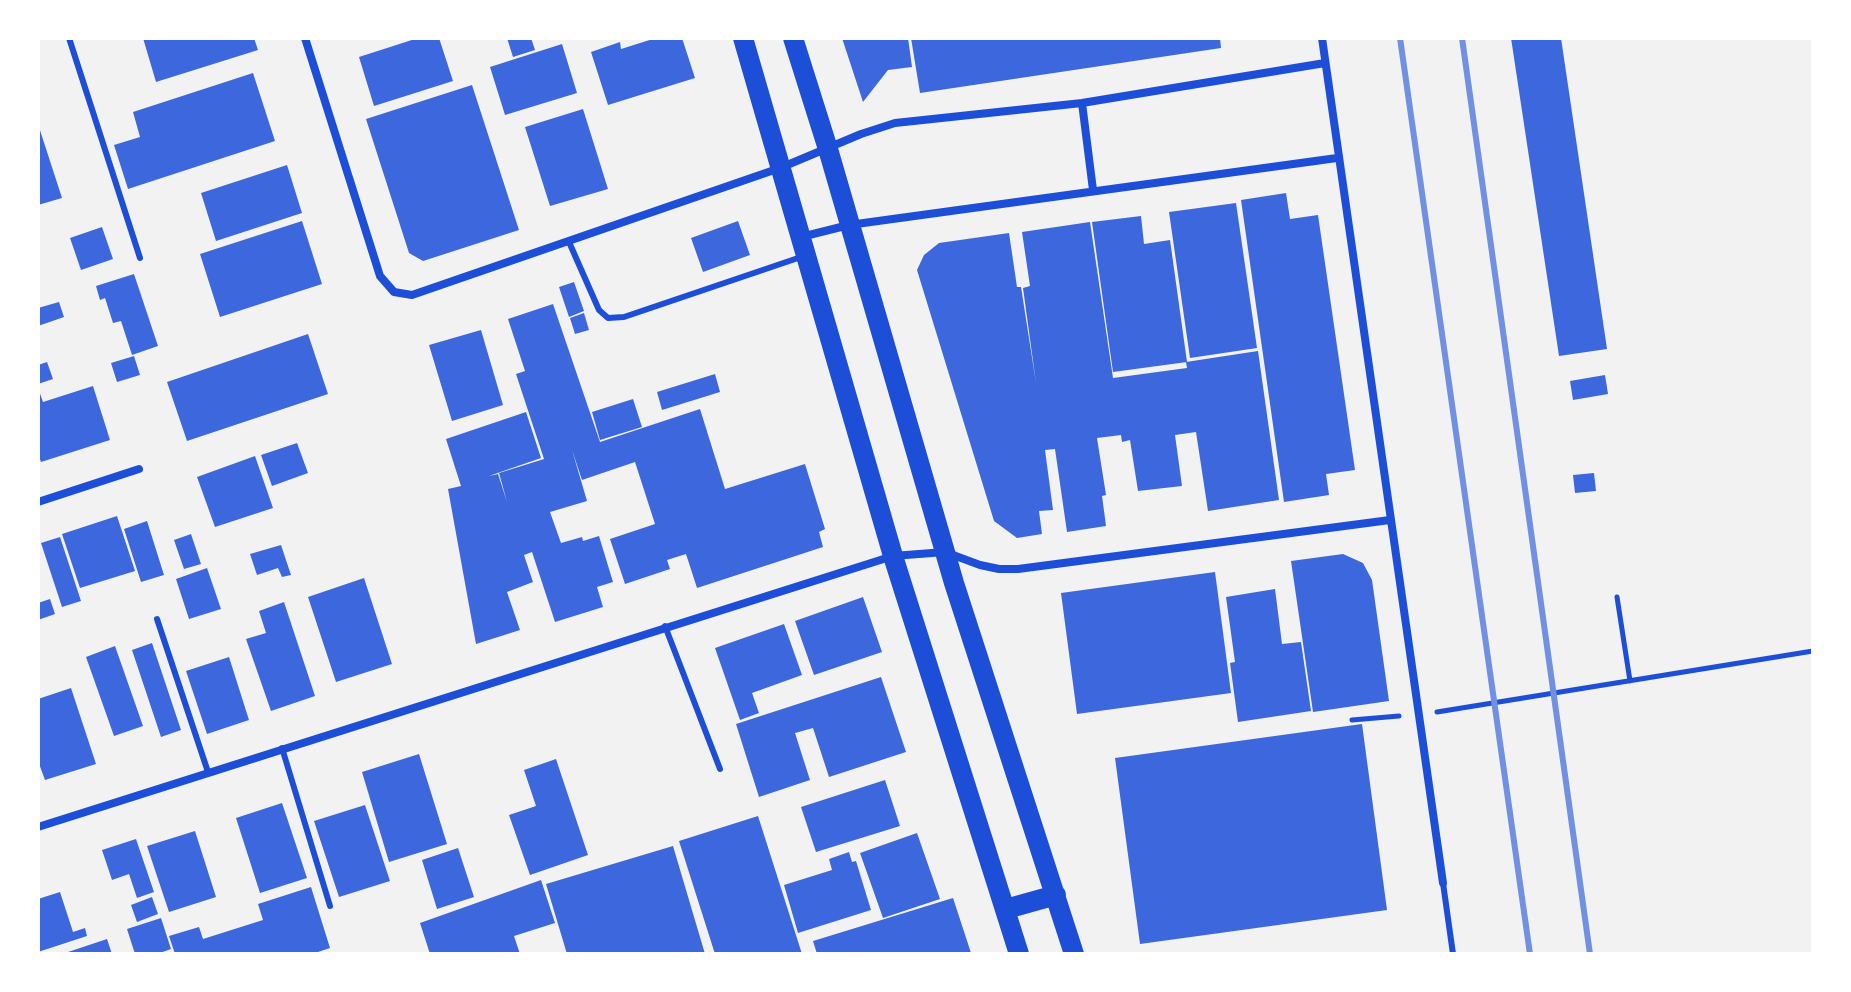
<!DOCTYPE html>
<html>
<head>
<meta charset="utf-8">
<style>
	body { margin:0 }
	#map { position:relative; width:1851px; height:992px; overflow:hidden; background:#f2f2f2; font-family:"Varela Round",sans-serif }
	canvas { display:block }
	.frame { position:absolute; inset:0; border:40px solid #fff; pointer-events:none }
</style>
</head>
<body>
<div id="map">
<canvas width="1851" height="992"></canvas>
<div class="frame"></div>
</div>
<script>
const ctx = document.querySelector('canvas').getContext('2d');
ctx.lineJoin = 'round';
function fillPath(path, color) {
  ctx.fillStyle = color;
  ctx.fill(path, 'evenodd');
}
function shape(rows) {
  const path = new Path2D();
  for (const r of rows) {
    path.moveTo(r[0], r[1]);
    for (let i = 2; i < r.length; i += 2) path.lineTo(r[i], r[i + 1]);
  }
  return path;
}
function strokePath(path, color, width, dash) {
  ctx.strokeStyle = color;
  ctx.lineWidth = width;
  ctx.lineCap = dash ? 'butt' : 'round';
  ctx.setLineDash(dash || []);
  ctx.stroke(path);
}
fillPath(shape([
	[143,38,254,38,258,50,156,82],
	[418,38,439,38,453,81,374,106,359,57],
	[507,38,531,38,535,50,513,57],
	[656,38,682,38,695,78,608,105,591,52,620,42,621,49],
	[842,38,908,38,912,67,888,70,863,102],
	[911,38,1220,38,1221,48,920,93],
	[1511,38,1561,38,1607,349,1559,356],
	[562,44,577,93,505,115,490,67],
	[253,73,275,141,128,189,114,145,140,137,133,112],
	[472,85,519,230,423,261,409,253,366,119],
	[583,109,608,189,550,206,525,127],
	[38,124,62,198,38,205],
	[287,165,302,213,216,241,201,193],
	[1286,193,1290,219,1318,215,1355,470,1326,474,1329,495,1284,502,1241,200],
	[1236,203,1257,348,1190,358,1169,212],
	[1141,216,1144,244,1170,240,1187,362,1113,372,1092,222],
	[302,221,322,284,220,317,200,254],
	[738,221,750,255,703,272,691,238],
	[1090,222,1113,378,1187,368,1186,362,1258,351,1279,500,1208,511,1196,432,1175,435,1182,486,1138,491,1130,440,1122,442,1121,435,1097,438,1106,495,1102,496,1106,526,1067,532,1055,449,1045,450,1053,510,1039,511,1042,534,1017,538,994,521,917,270,924,255,939,243,1009,233,1017,287,1021,287,1036,383,1023,288,1030,286,1022,232],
	[102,227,113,259,81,270,70,238],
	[134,274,158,346,132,355,121,321,113,323,105,298,100,300,96,286],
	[574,282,584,311,569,317,559,287],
	[59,302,64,317,38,326,38,308],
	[553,304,600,442,700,409,725,489,805,464,825,529,819,532,823,547,697,588,686,554,667,560,670,569,625,584,610,539,655,524,635,462,582,480,572,450,587,501,550,512,561,543,582,537,583,541,599,536,613,582,597,587,603,607,555,622,532,552,524,555,533,582,507,592,520,630,476,644,448,489,461,486,446,439,526,412,541,458,489,476,498,474,507,502,499,473,544,459,516,374,525,371,508,319],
	[584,313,589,330,575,334,570,318],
	[481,330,503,405,452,421,429,345],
	[308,334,328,394,187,441,167,382],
	[134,356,140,375,117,382,111,363],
	[47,362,53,379,38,384,38,365],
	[715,374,720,392,662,410,657,392],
	[1605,375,1608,394,1573,400,1570,381],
	[93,386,110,440,41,462,38,454,38,388,43,402],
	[633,399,642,427,600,440,592,412],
	[297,443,308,473,272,486,261,455],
	[255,456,273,508,215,527,197,477],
	[1594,473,1596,491,1575,493,1573,475],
	[117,516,135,571,80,588,62,534],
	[147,521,164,575,141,582,124,529],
	[191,534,201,564,184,569,174,540],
	[60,537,81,601,62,607,41,543],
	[281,545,291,575,282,577,278,568,257,575,250,554],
	[1343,554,1363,563,1372,580,1389,701,1313,712,1291,561],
	[207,568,221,609,189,619,176,579],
	[1215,572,1231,693,1077,714,1061,593],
	[364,578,392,664,336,682,308,597],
	[1275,589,1282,644,1301,642,1311,711,1238,722,1230,663,1235,662,1226,597],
	[863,597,882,652,814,675,795,621],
	[50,599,55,614,38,620,38,603],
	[284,602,315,696,271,711,246,639,266,633,259,611],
	[784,624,802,675,752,693,759,713,740,720,715,648],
	[152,643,181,730,161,737,132,650],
	[115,646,143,726,114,736,86,657],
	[229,657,249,720,207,734,186,671],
	[881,677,906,752,829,777,813,728,795,733,810,780,759,797,736,724],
	[71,688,96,764,45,780,38,761,38,699],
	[1362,724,1387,910,1140,944,1115,758],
	[419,754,447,844,389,862,362,772],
	[556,759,588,855,530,875,509,815,536,806,524,770],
	[885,780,900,826,816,852,801,807],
	[282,803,307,878,260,893,236,818],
	[365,805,390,881,339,897,314,821],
	[758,816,802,954,715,954,679,841],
	[195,831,216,897,169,912,147,846],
	[917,833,940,899,883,918,860,853],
	[136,839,154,892,137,898,129,874,112,880,102,850],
	[673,846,705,954,567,954,546,884],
	[458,848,474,897,437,909,422,860],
	[849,852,852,862,856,861,871,910,798,933,784,885,832,870,829,859],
	[541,880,555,923,514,936,520,954,430,954,420,923],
	[311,887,330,948,312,954,175,954,169,936,199,927,203,939,263,920,258,904],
	[60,892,73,932,85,928,87,936,38,952,38,899],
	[152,897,158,914,137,922,131,905],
	[953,898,971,953,817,954,813,941],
	[161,918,171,949,157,954,135,954,127,929],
	[107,939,112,954,65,954,65,953]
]), '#3d67dc');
strokePath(shape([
	[1617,597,1630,681],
	[1437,712,1813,651],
	[1352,720,1399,716]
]), '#1d4ed8', 5);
strokePath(shape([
	[69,38,140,258],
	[569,242,599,310,608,318,624,317,804,256],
	[157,619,208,772],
	[665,626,720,769],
	[282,748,330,906],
	[1443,883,1453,954]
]), '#1d4ed8', 6);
strokePath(shape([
	[305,38,380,276,394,292,412,295,780,168,861,134,895,123,1082,103,1325,63],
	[1322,38,1443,883],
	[1082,103,1093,190],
	[801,237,849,225,1337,158],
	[38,502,139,469],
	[38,827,893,556,945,552,980,565,999,569,1018,569,1390,520]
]), '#1d4ed8', 8);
strokePath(shape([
	[743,38,893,556,1019,954],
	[793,38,828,149,954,583,1074,954],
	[1006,909,1056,895]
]), '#1d4ed8', 20);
strokePath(shape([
	[1400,38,1530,954],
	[1462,38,1590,954]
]), '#7290e2', 6);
</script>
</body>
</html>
